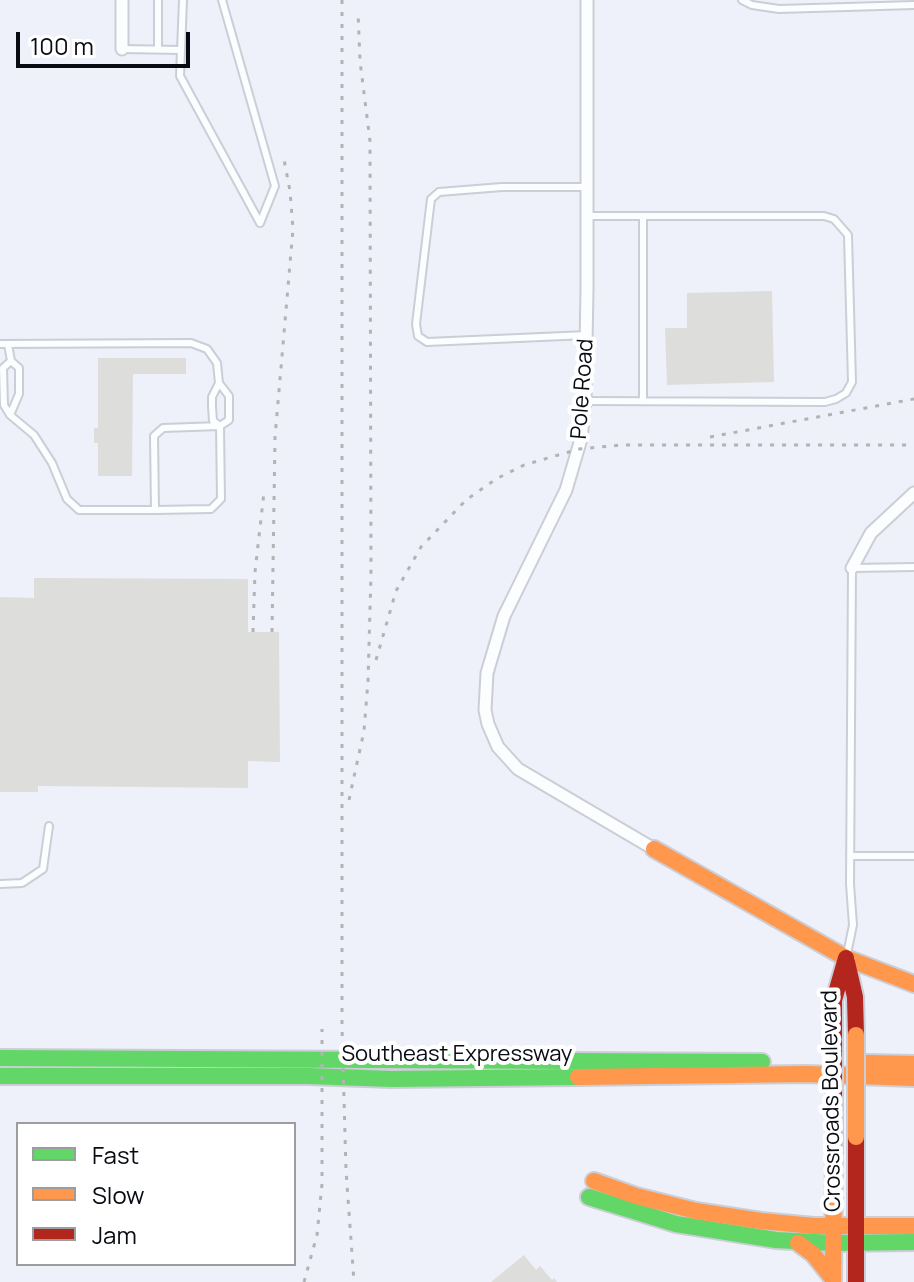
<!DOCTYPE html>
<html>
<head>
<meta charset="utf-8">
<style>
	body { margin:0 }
	#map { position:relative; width:914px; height:1282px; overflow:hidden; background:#eef1f9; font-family:Manrope,sans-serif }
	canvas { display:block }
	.legend { position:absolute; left:16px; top:1122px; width:280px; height:144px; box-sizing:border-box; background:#fff; border:2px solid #9c9da0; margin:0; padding:10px 14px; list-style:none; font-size:24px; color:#080b12 }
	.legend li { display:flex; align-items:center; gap:16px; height:40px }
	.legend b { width:40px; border:2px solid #9c9da0 }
	.scale { position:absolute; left:16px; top:32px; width:174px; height:36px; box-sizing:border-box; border:4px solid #080b12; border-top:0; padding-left:10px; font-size:24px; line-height:28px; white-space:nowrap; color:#080b12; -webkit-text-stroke:6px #fff; paint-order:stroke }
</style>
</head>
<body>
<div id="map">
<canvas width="914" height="1282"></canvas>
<ul class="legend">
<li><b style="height:10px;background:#63d668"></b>Fast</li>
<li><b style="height:10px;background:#ff974d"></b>Slow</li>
<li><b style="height:10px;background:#b3261e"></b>Jam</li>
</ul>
<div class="scale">100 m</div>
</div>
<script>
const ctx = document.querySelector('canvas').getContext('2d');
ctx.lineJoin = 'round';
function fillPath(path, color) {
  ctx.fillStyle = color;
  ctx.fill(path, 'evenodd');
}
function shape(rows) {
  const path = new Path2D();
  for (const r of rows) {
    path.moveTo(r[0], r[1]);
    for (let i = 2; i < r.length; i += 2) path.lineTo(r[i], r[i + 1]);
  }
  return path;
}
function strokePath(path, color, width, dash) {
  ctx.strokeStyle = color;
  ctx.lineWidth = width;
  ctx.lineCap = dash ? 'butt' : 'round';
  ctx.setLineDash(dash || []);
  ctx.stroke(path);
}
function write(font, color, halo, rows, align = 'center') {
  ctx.font = font + ' Manrope,sans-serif';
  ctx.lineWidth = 8;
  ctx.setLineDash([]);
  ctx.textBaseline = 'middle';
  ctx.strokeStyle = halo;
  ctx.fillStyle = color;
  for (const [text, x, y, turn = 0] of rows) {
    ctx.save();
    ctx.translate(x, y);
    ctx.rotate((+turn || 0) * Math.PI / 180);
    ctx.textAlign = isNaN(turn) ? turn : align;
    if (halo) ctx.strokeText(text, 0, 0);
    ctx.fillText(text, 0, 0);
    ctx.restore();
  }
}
fillPath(shape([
	[772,291,774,382,667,385,665,328,687,328,687,293],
	[98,358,186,358,186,374,133,374,132,476,98,476,98,443,94,443,94,428,98,428],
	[34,578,248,579,248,632,279,632,280,762,248,761,248,788,38,786,38,792,0,792,0,597,34,598],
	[524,1255,536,1270,540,1266,552,1280,554,1278,557,1282,491,1282]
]), '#dddddc');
const lane = shape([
	[183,0,180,76,260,223,275,186,222,0],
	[742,0,752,5,779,9,914,5],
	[122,49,181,50],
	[158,49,158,0],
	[643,216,643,401],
	[587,335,427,342,418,336,416,324,431,199,439,192,502,187,588,187],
	[0,344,191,343,207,349,217,363,219,383,229,396,229,420,220,426,213,421,212,407,212,397,219,383],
	[8,344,11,361,19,368,19,394,10,415],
	[11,361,3,368,4,405,10,415,34,435,52,463,67,499,79,510,155,510],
	[585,401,825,402,836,399,846,393,852,382,848,235,834,219,824,216,588,216],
	[220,426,221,499,211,509,155,510,154,436,163,428,220,426],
	[850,856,914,856],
	[0,884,22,883,43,869,49,826],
	[847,954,853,925,850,884,852,568,914,567]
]);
const street = shape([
	[122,0,122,49],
	[587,0,587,289,585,401,581,439,566,490,504,616,487,673,485,710,488,724,498,747,518,769,654,849],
	[852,568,871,533,914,493]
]);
const fast = shape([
	[0,1058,762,1062],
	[0,1076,309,1076,391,1079,578,1077],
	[589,1197,676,1224,776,1240,833,1243,914,1242]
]);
const slow = shape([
	[654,849,846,958,914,984],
	[866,1063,914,1064],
	[578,1077,806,1074,914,1078],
	[594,1181,636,1196,696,1211,761,1221,814,1226,914,1226],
	[798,1243,813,1254,833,1279],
	[833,1282,834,1136]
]);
const jam = shape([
	[847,962,855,997,856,1035],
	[834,1035,834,1000,846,958],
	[856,1137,856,1282]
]);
strokePath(lane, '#cbced6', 10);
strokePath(street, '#cbced6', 15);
strokePath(fast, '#cbced6', 20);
strokePath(slow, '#cbced6', 20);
strokePath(jam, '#cbced6', 20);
strokePath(lane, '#fcfdfe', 6);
strokePath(street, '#fcfdfe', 11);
strokePath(fast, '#63d668', 16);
strokePath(slow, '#ff974d', 16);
strokePath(jam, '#b3261e', 16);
strokePath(shape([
	[342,0,342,1027,346,1170,354,1282],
	[710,437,914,399],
	[253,632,255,572,264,492],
	[272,632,275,437,293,229,290,191,283,154],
	[376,660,396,591,421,547,466,500,496,479,524,465,579,449,621,445,914,445],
	[349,800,364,731,368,681,371,574,370,141,360,61,358,12],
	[304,1282,317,1235,322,1184,322,1029]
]), '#b2b3b5', 3, [4, 8]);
const slowBridge = shape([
	[856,1035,856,1137]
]);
const jamBridge = shape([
	[834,1035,834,1136]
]);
strokePath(slowBridge, '#cbced6', 20, []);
strokePath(jamBridge, '#cbced6', 20, []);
strokePath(slowBridge, '#ff974d', 16);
strokePath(jamBridge, '#b3261e', 16);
write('22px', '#080b12', '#fff', [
	["Pole Road",583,389,-86],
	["Southeast Expressway",457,1055],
	["Crossroads Boulevard",832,1101,-91]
]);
</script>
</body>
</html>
